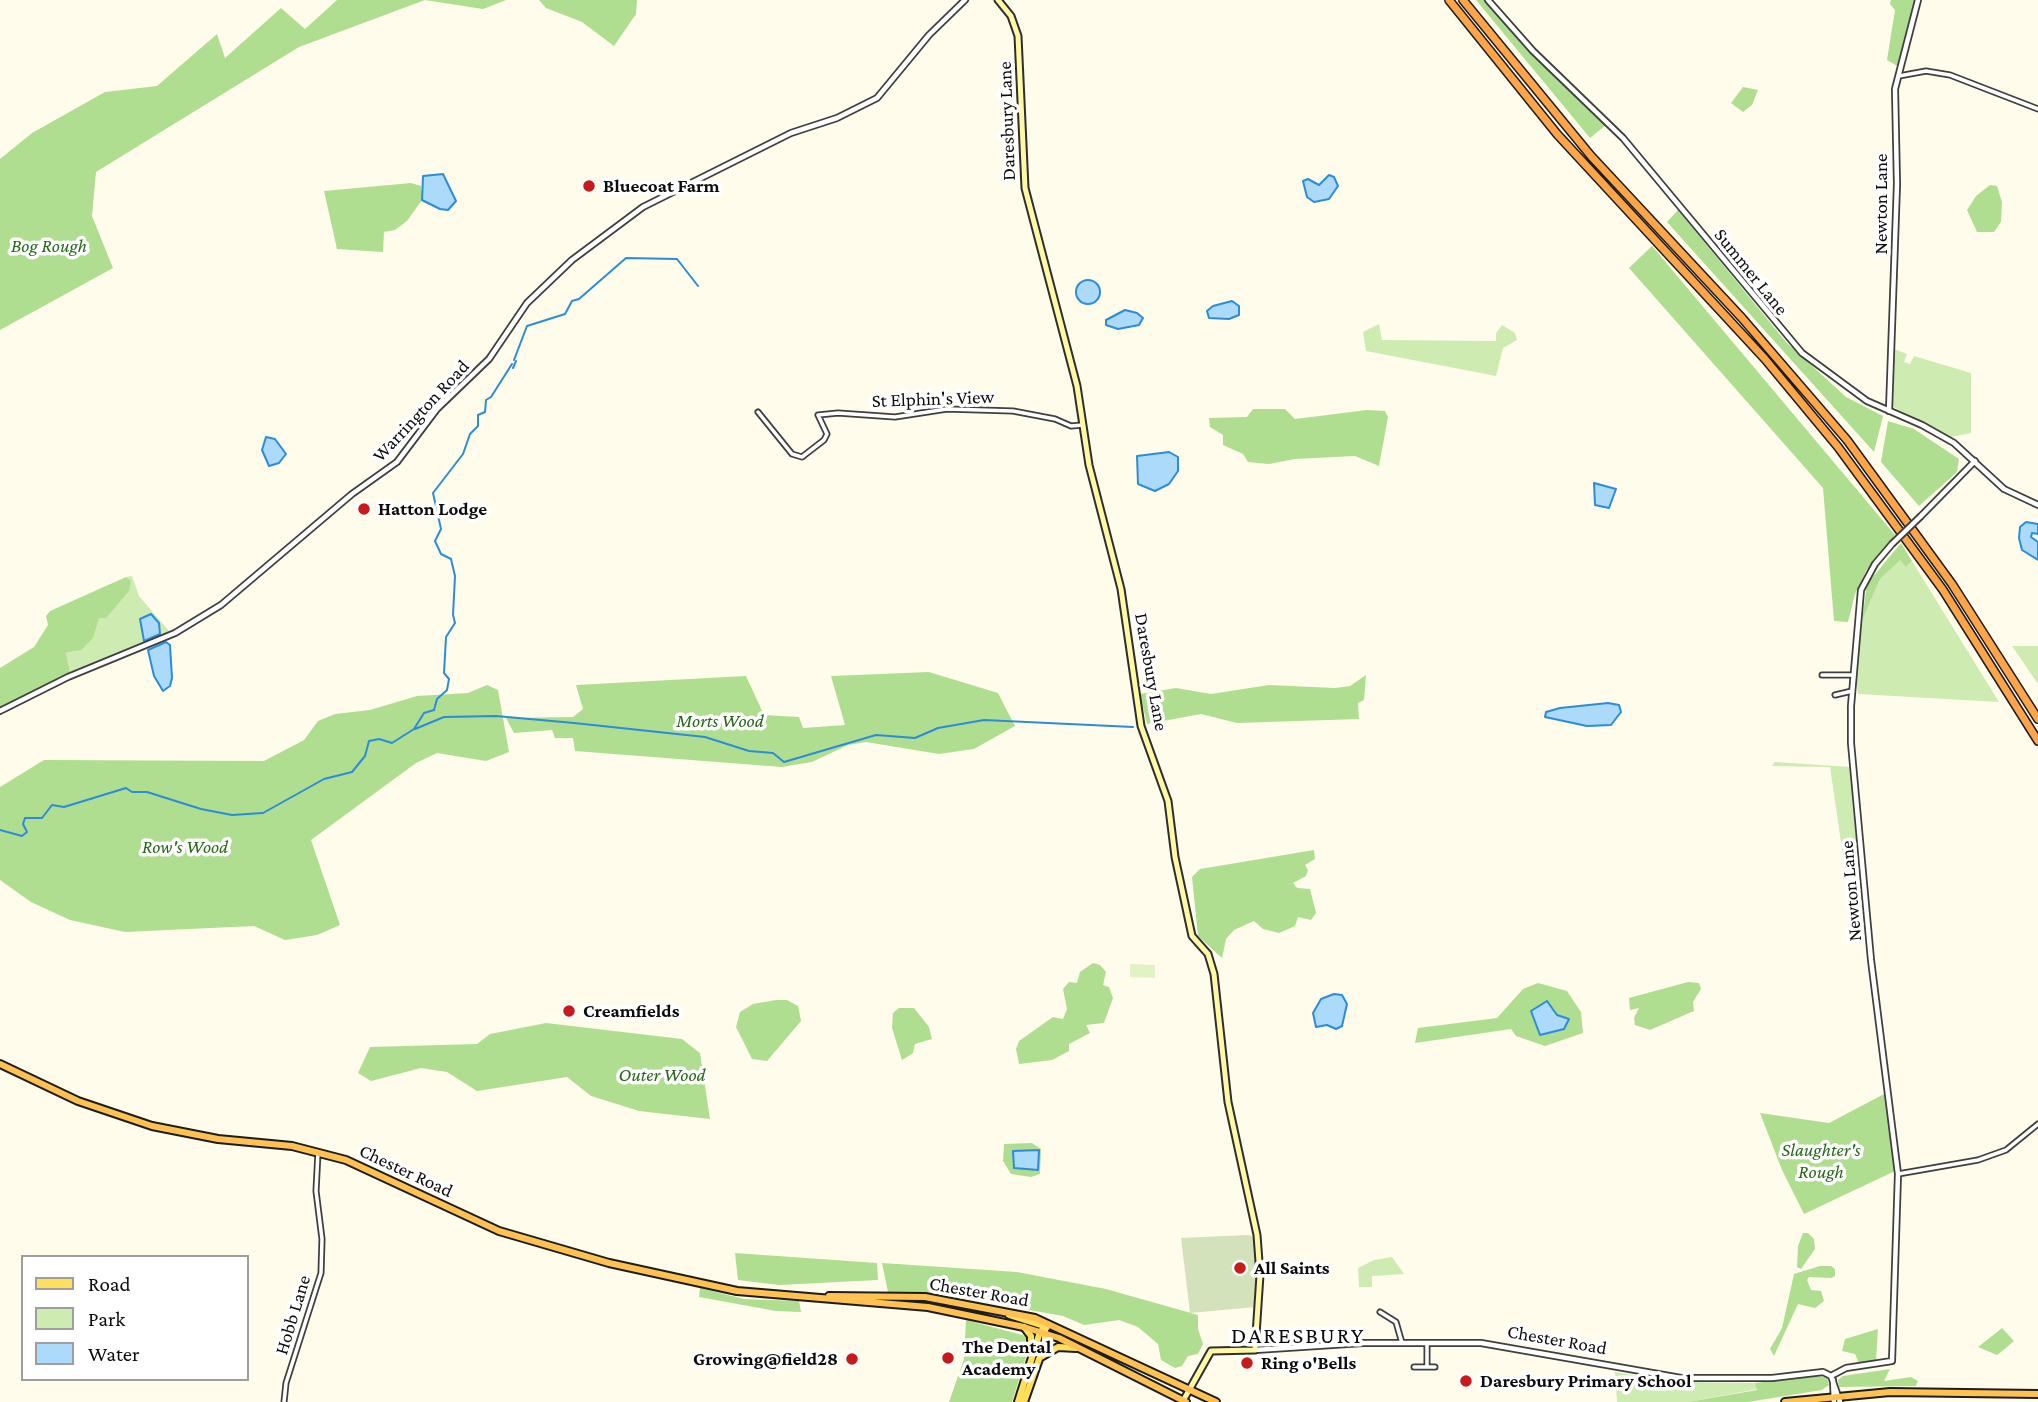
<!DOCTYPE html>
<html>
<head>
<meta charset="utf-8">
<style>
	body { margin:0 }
	#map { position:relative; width:2038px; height:1402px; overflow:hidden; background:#fffceb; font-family:"Crimson Pro",serif }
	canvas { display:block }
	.legend { position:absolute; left:21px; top:1255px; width:228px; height:126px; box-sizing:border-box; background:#fff; border:2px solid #9e9e9e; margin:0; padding:9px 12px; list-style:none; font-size:21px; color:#0c0c0c }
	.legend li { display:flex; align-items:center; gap:14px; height:35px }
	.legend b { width:35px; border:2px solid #9e9e9e }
</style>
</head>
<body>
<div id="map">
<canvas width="2038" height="1402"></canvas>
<ul class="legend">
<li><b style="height:9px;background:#ffdf5b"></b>Road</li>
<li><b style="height:19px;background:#ceecb2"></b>Park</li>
<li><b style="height:19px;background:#acdafb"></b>Water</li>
</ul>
</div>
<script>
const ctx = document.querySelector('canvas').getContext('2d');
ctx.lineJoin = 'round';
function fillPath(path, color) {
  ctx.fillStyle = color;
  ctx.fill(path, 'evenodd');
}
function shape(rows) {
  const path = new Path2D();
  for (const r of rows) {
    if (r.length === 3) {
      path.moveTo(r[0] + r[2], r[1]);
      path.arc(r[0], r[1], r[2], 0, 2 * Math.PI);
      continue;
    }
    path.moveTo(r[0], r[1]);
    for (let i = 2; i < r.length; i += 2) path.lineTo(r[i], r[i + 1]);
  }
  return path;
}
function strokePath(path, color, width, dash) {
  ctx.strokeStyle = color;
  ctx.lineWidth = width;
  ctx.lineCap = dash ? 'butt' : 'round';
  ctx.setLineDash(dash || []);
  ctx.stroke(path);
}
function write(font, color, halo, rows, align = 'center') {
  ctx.font = font + ' "Crimson Pro",serif';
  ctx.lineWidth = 7;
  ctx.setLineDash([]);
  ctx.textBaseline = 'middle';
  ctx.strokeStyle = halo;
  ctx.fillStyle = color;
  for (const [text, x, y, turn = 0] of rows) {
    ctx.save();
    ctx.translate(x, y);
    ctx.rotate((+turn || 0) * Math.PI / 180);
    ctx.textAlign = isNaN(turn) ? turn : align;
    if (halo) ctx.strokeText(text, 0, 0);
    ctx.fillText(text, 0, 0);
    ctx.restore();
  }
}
fillPath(shape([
	[1379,324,1382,340,1496,341,1496,333,1502,325,1515,333,1517,340,1503,348,1496,376,1366,351,1363,332],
	[1894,349,1907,354,1904,362,1910,364,1914,356,1971,373,1971,433,1951,437,1893,407],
	[1900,559,1906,567,1912,561,1999,702,1858,694,1855,664,1862,621,1880,579],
	[132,576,139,596,170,632,70,672,66,653,77,651,99,618,131,582,126,577],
	[2012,646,2038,646,2038,684],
	[1775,762,1851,767,1859,867,1845,870,1830,767,1772,766],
	[1392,1257,1404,1274,1372,1276,1372,1287,1359,1287,1358,1268,1374,1260],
	[1615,1372,1679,1382,1755,1383,1758,1389,1688,1402,1617,1402]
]), '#ceecb2');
fillPath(shape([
	[337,0,506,0,483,9,425,0,299,47,96,172,92,216,113,268,0,330,0,159,32,133,105,92,157,86,217,34,225,58,281,8,305,29],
	[539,0,637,0,636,14,614,46,582,22,546,8],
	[1476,0,1486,0,1606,125,1590,138],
	[1891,0,1916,0,1899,67,1887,60,1895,10,1890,4],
	[1743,87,1758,90,1752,105,1743,112,1731,103],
	[411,183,421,186,422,200,407,221,395,230,384,232,383,252,337,249,324,191],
	[1990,185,1997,186,2002,202,2001,222,1994,232,1977,232,1967,210,1976,196],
	[1678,210,1786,342,1846,397,1883,416,1874,452,1667,222],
	[1652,246,1895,535,1866,571,1855,594,1848,622,1834,621,1823,488,1629,268],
	[1253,409,1285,409,1295,419,1367,410,1385,411,1388,417,1379,466,1355,456,1295,459,1269,464,1248,462,1243,454,1223,445,1223,435,1210,427,1209,418,1247,417],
	[1888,421,1914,429,1959,459,1957,472,1919,506,1881,462],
	[1901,543,1912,561,1906,567,1900,560,1880,579,1862,621,1867,584],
	[126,577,131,581,129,591,106,618,99,618,93,638,81,650,66,653,70,672,0,708,0,668,34,647,48,625,46,616,50,611],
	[929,672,998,693,1015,726,974,749,939,754,866,742,848,745,812,762,782,767,575,751,573,738,555,738,552,730,514,733,506,718,573,717,583,709,576,685,746,676,764,715,799,717,803,728,845,725,831,676],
	[1366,675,1364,700,1358,703,1359,719,1237,723,1201,714,1147,724,1140,694,1176,688,1211,694,1269,685,1335,688,1350,686],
	[487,685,498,690,509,752,486,761,437,753,416,763,311,840,340,925,317,935,285,940,254,926,125,932,70,920,31,902,0,880,0,787,44,760,264,761,304,740,318,721,335,714,370,710,417,696,468,693],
	[1314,850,1315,859,1305,865,1308,870,1306,876,1293,883,1297,888,1310,889,1316,913,1311,920,1298,917,1295,926,1279,933,1263,929,1254,921,1234,930,1226,939,1222,958,1198,936,1192,877,1200,869],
	[1093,963,1100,965,1106,972,1103,985,1109,987,1113,998,1104,1023,1086,1025,1090,1033,1069,1044,1069,1051,1052,1060,1019,1064,1016,1049,1019,1041,1053,1017,1063,1019,1067,1009,1063,989,1069,982,1077,983,1080,972],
	[1688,982,1699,983,1701,989,1693,1002,1694,1011,1650,1030,1635,1025,1634,1018,1639,1008,1630,1010,1629,998],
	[1538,983,1567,991,1581,1012,1583,1033,1545,1046,1516,1036,1511,1029,1415,1043,1418,1028,1497,1018,1523,989],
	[776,1000,787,1000,798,1006,801,1021,767,1061,752,1059,736,1027,740,1012,753,1004],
	[899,1008,914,1008,929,1027,932,1039,915,1044,913,1053,902,1060,892,1028,893,1013],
	[546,1023,682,1039,700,1053,710,1119,639,1111,591,1096,567,1077,477,1091,447,1072,421,1068,371,1081,358,1073,370,1047,477,1044,490,1034],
	[1886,1093,1897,1170,1804,1214,1782,1170,1760,1113,1829,1123],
	[1032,1143,1041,1149,1040,1174,1031,1177,1011,1174,1003,1161,1004,1144],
	[1803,1233,1808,1233,1814,1239,1815,1249,1801,1269,1797,1267,1798,1246],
	[735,1253,877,1263,878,1280,779,1285,738,1280],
	[882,1263,1017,1272,1106,1289,1198,1315,1198,1329,1203,1344,1198,1354,1188,1356,1182,1366,1175,1368,1161,1360,1158,1344,1138,1327,1119,1320,1084,1325,1063,1316,951,1296,888,1292],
	[1820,1266,1831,1266,1835,1269,1835,1276,1831,1278,1809,1277,1807,1280,1811,1290,1821,1291,1824,1301,1815,1308,1798,1304,1774,1356,1770,1349,1782,1328,1794,1274],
	[700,1288,744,1299,799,1301,801,1312,776,1311,699,1297],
	[966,1320,1026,1336,1029,1348,1012,1402,949,1402,964,1359],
	[2002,1328,2014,1341,2001,1352,1997,1355,1978,1347],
	[1878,1329,1876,1361,1859,1363,1855,1354,1842,1351,1845,1339],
	[1890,1369,1884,1381,1911,1377,1918,1381,1916,1386,1839,1387,1838,1380,1843,1376],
	[1817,1376,1827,1377,1829,1385,1822,1390,1748,1402,1688,1402,1757,1390,1755,1383]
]), '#b0de90');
fillPath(shape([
	[1246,1235,1256,1236,1256,1307,1190,1313,1181,1238]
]), '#d4e2bb');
fillPath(shape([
	[1130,964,1155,965,1155,978,1130,977]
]), '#e1f3c5');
const water = shape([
	[443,174,456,201,448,210,440,209,422,200,423,176,443,174],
	[1329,175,1334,177,1338,186,1329,199,1314,202,1307,197,1303,181,1308,179,1319,185,1329,175],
	[1088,292,12],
	[1232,301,1239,306,1239,315,1229,319,1209,318,1207,311,1213,306,1232,301],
	[1125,310,1137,313,1143,318,1139,325,1118,329,1106,325,1106,320,1125,310],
	[266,437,275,439,286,454,279,463,269,466,262,450,266,437],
	[1169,452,1178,457,1178,471,1169,484,1155,491,1138,484,1137,456,1169,452],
	[1594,483,1616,489,1609,508,1595,505,1594,483],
	[2026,522,2038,524,2038,534,2032,533,2031,537,2038,542,2038,560,2022,550,2019,538,2020,527,2026,522],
	[151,614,159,623,160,634,144,641,140,619,151,614],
	[166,642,170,645,172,678,170,686,163,691,154,676,148,650,166,642],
	[1608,703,1619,705,1621,712,1611,725,1587,726,1545,717,1546,712,1560,708,1608,703],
	[1334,994,1342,995,1347,1004,1342,1026,1336,1029,1327,1025,1316,1027,1313,1013,1321,999,1334,994],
	[1547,1001,1557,1015,1569,1019,1564,1029,1540,1035,1531,1011,1547,1001],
	[1039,1150,1038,1170,1014,1168,1013,1151,1039,1150]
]);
fillPath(water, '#acdafb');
strokePath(water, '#2d8cd8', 2);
strokePath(shape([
	[514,360,527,326,565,314,572,301,579,299,626,258,677,259,698,286],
	[513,368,516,361],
	[415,729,444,717,496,716,574,723,705,737,749,751,773,753,784,762,876,735,915,738,938,728,984,720,1133,727],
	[0,830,22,836,27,832,23,824,25,818,42,818,52,805,64,807,126,788,132,792,147,792,201,809,232,815,263,813,324,779,352,772,365,756,369,741,379,739,392,743,414,729,424,713,434,710,437,699,447,690,449,679,444,673,446,637,455,623,453,615,455,576,451,559,441,554,435,541,441,529,433,493,463,454,470,434,478,426,478,415,485,412,486,400,491,397,512,364]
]), '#2d8cd8', 2);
const minor = shape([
	[1899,76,1926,71,1950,75,2038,109],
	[758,412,792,454,802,457,824,440,827,434,818,415,838,413,895,417,947,409,1013,411,1055,419,1071,426,1083,425],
	[1822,675,1852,675],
	[1835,695,1852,691],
	[1898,1174,1978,1160,2006,1150,2038,1124],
	[1380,1312,1396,1322,1402,1343],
	[1414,1367,1427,1367,1427,1343],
	[1427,1367,1435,1367],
	[284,1402,286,1383,321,1273,322,1239,316,1191,318,1152]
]);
const tertiary = shape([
	[1488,0,1533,51,1623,138,1802,353,1867,401,1922,425,1954,443,2004,489,2038,505],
	[1889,411,1897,184,1895,89,1918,0],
	[1921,516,1975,461],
	[0,711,68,677,175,633,221,605,352,494,397,462,437,409,489,359,527,303,572,260,643,207,791,133,837,118,877,98,929,35,965,0],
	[1255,1350,1363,1343,1481,1343,1681,1378,1772,1378,1823,1372,1831,1376],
	[1831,1376,1846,1368,1892,1361,1898,1174,1871,960,1851,743,1851,706,1861,590,1875,564,1892,544],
	[1831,1376,1840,1402],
	[1833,1380,1834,1402]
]);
const secondary = shape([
	[998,0,1011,16,1018,36,1025,188,1077,386,1089,465,1121,589,1141,726,1168,801,1175,857,1192,936,1208,954,1214,974,1228,1102,1257,1235,1260,1275,1255,1350,1211,1351,1183,1401]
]);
const primary = shape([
	[1009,1315,1047,1327],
	[1024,1327,1031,1336,1031,1348],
	[1041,1357,1058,1347,1076,1348],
	[1018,1402,1040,1332,1044,1328],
	[1024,1402,1045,1342,1045,1330]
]);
const trunk = shape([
	[0,1064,78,1101,152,1126,218,1139,292,1146,346,1160,499,1231,609,1263,737,1291,928,1307,1024,1327,1059,1338,1186,1402],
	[829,1296,925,1297,1035,1318,1216,1402],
	[1785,1402,1890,1392,2038,1394]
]);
const motorway = shape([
	[1449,0,1557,134,1765,359,1838,447,1943,590,2038,741],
	[1463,0,1591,156,1742,318,1847,440,1952,584,2038,719]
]);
strokePath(minor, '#3f3f3f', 7);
strokePath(tertiary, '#3f3f3f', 8);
strokePath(secondary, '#2e2e2e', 9);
strokePath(primary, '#1d1d1d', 10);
strokePath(trunk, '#1d1d1d', 10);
strokePath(motorway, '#1d1d1d', 10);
strokePath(minor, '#fff', 3.5);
strokePath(tertiary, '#fff', 4.5);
strokePath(secondary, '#fff9a6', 5);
strokePath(primary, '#ffdf5b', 6);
strokePath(trunk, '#ffc252', 6);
strokePath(motorway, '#ffa549', 7);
const tertiaryBridge = shape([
	[1892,544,1921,516]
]);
strokePath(tertiaryBridge, '#3f3f3f', 8, []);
strokePath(tertiaryBridge, '#fff', 4.5);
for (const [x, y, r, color] of [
	[589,186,7,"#c71a1a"],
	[364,509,7,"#c71a1a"],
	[569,1011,7,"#c71a1a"],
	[1240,1268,7,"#c71a1a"],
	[948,1358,7,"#c71a1a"],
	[852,1359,7,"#c71a1a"],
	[1247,1363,7,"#c71a1a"],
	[1466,1381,7,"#c71a1a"]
]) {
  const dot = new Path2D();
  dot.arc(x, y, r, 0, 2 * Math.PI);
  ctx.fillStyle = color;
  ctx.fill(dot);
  strokePath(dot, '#fff', 2.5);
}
write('19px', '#0c0c0c', '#fff', [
	["Daresbury Lane",1007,121,-92],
	["Newton Lane",1881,204,-90],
	["Summer Lane",1751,272,51],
	["St Elphin's View",933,399,-2],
	["Warrington Road",421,411,-47],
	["Daresbury Lane",1151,672,80],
	["Newton Lane",1851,891,-95],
	["Chester Road",406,1171,25],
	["Chester Road",979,1292,10],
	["Hobb Lane",293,1315,-73],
	["Chester Road",1557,1340,10]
]);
write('bold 19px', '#0c0c0c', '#fff', [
	["Bluecoat Farm",603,186],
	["Hatton Lodge",378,509],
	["Creamfields",583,1011],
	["All Saints",1254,1268],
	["The Dental",962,1347],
	["Academy",962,1369],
	["Growing@field28",838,1359,"right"],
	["Ring o'Bells",1261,1363],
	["Daresbury Primary School",1480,1381]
], 'left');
write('italic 19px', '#256818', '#fff', [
	["Bog Rough",49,246],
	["Morts Wood",720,721],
	["Row's Wood",185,847],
	["Outer Wood",662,1075],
	["Slaughter's",1821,1150],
	["Rough",1821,1172]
]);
ctx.letterSpacing = '2px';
write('23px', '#0c0c0c', '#fff', [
	["DARESBURY",1298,1336]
]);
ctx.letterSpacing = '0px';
</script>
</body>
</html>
